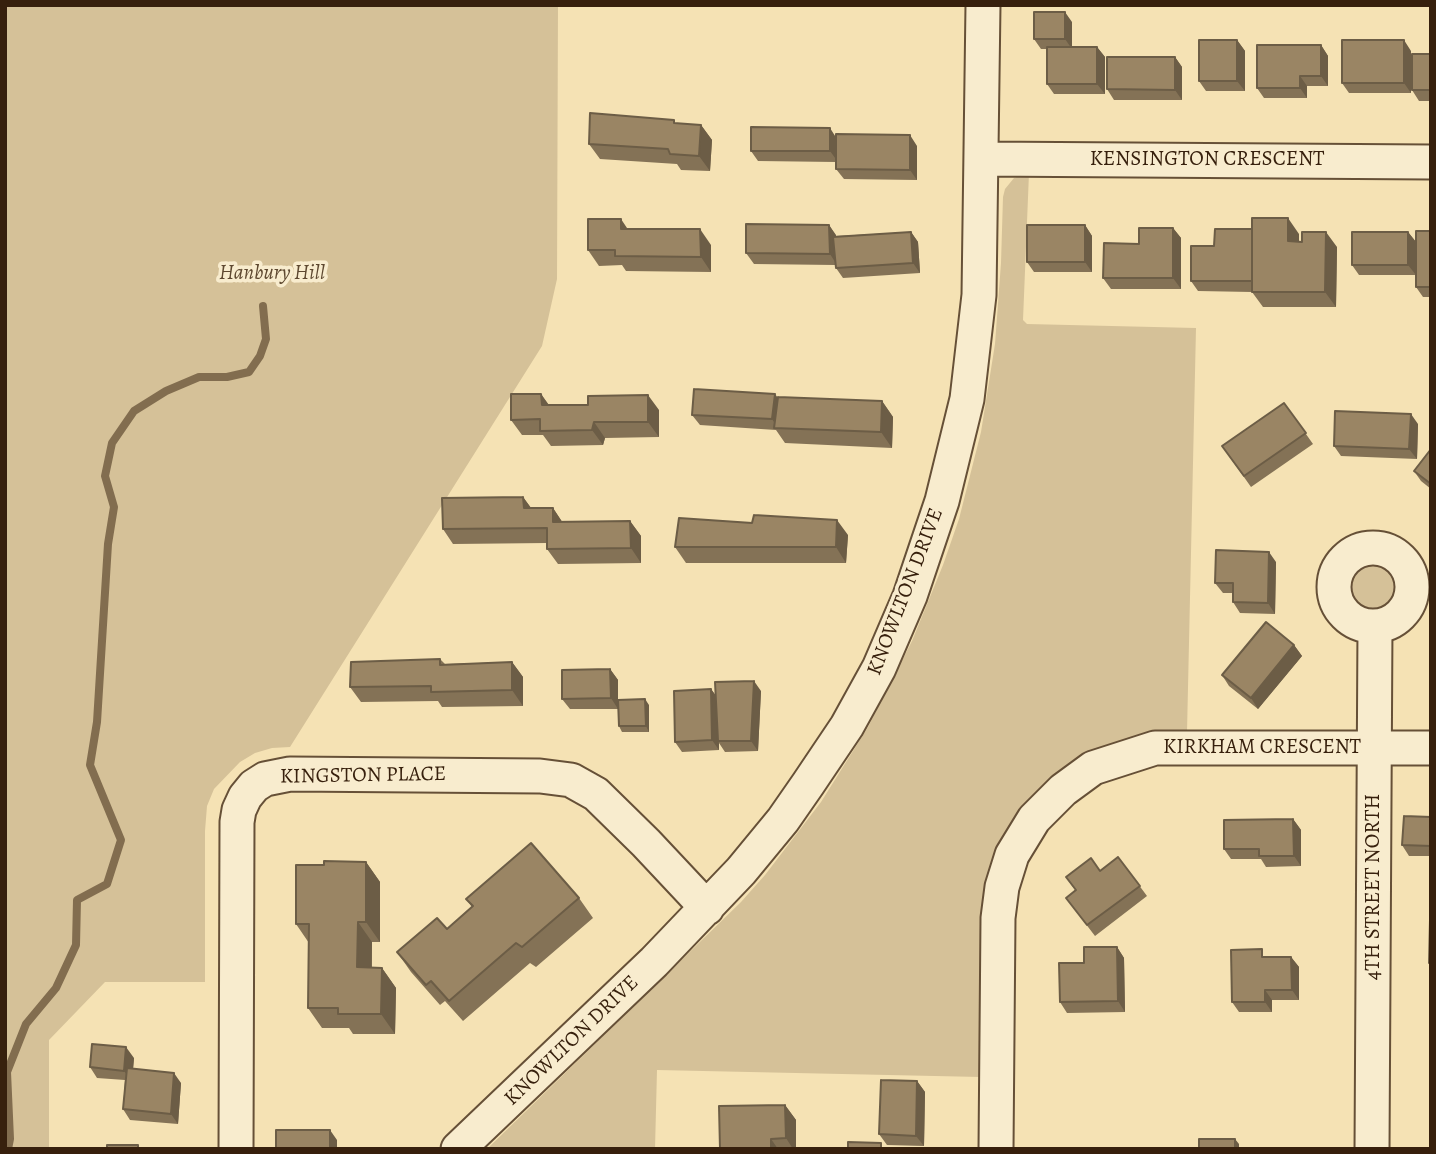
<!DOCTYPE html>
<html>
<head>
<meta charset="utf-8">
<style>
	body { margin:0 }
	#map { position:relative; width:1436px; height:1154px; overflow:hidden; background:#f5e2b4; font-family:Alegreya,serif }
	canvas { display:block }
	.frame { position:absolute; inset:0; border:7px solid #37200d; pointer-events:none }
</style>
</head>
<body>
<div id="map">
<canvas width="1436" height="1154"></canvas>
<div class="frame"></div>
</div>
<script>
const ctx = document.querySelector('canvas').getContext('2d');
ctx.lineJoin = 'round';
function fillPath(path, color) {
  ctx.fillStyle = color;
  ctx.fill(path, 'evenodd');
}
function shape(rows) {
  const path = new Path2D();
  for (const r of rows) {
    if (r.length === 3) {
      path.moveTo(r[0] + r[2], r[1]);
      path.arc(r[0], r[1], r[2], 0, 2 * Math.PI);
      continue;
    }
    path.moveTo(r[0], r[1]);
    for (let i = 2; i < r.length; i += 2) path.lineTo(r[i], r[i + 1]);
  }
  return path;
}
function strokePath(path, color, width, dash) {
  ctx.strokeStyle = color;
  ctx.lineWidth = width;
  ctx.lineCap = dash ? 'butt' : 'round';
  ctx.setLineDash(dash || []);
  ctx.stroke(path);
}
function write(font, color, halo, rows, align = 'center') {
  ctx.font = font + ' Alegreya,serif';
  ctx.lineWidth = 7;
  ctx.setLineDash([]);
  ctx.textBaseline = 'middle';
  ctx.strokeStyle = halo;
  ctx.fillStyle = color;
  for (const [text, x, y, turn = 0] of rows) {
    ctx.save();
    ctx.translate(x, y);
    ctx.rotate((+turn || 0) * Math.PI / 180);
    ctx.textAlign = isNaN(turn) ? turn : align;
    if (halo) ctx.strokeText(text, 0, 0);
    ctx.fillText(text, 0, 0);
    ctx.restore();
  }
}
fillPath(shape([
	[5,5,558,5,557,279,542,346,290,747,272,748,255,753,240,762,214,789,207,806,205,831,205,982,105,982,49,1040,49,1149,5,1149],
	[1029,173,1023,320,1027,324,1196,328,1187,732,1036,797,981,1077,657,1070,655,1149,487,1149,741,902,765,875,821,802,868,727,912,641,943,565,959,519,981,432,995,344,1001,263,1003,197,1005,189,1014,178],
	[1374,588,23]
]), '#d5c198');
strokePath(shape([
	[8,1149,10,1139,7,1072,26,1024,56,988,76,945,77,900,107,884,121,840,90,765,97,722,108,544,114,507,105,476,112,443,134,411,166,391,199,377,227,377,249,372,260,356,266,339,263,306]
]), '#826d4f', 8);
const minor = shape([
	[983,159,1431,162],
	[1373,587,39],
	[236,1149,237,822,239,810,245,797,254,786,265,779,290,774,540,776,571,780,596,794,646,843,707,908],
	[458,1149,654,962,741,871,783,820,808,784,847,726,879,668,910,596,942,501,967,399,979,295,983,5],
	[996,1149,998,918,1002,887,1012,855,1034,819,1063,790,1093,768,1155,748,1431,748],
	[1372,1149,1375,626]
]);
strokePath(minor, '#665037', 37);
strokePath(minor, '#f8ecce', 33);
fillPath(shape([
	[1072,22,1072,47,1097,47,1105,57,1105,94,1054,94,1047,84,1047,49,1041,49,1034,39],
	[1237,40,1245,51,1245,91,1206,91,1199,81],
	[1321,45,1328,56,1328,86,1307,86,1307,98,1264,98,1257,88],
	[1411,51,1411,93,1349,93,1342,83],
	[1431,54,1431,101,1419,101,1412,90],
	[1175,57,1182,67,1182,100,1114,100,1107,89],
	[676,123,701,125,712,140,710,171,681,170,677,164,600,159,589,144],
	[836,137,917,146,917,180,844,179,836,169,836,162,758,161,751,151],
	[829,225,836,236,911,232,918,242,920,273,843,278,836,268,835,265,754,264,746,253],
	[1085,225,1092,236,1092,272,1034,272,1027,262],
	[1173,228,1181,238,1181,289,1111,289,1103,278,1139,244],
	[1431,231,1431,297,1423,297,1416,287],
	[1408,232,1416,242,1416,275,1359,275,1352,265],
	[1299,234,1299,241,1337,247,1336,307,1263,307,1252,292,1198,291,1191,281,1214,246],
	[711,245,711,272,626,271,622,265,599,266,588,250],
	[541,394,549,405,659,410,659,437,605,438,603,445,551,446,543,435,522,435,511,420],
	[777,397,882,401,893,417,892,448,785,443,776,430,700,425,692,415],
	[1284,403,1313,444,1251,487,1222,446],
	[1418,424,1417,459,1341,456,1334,446],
	[1431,449,1431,489,1421,481,1414,471],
	[523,497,531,508,553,508,562,522,630,521,641,536,641,563,558,564,547,549,547,543,453,544,443,529],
	[848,535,846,563,686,563,675,547],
	[1276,562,1275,614,1240,613,1233,602,1233,593,1223,593,1215,583],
	[1294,645,1302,656,1258,709,1229,686,1222,675],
	[440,659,445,664,512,662,523,677,523,706,442,707,438,701,361,702,350,687],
	[610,669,618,680,618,709,570,709,562,699],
	[711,689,716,696,761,691,758,751,725,752,719,743,719,750,682,752,675,742],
	[649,705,649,732,622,732,619,726],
	[1431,817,1431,856,1409,856,1402,845],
	[1293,819,1301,830,1301,866,1266,867,1261,859,1231,859,1224,849],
	[1118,857,1147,896,1095,936,1066,898,1075,890,1066,877,1100,871],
	[366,862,380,882,380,942,372,942,372,967,382,968,396,988,395,1034,353,1034,349,1028,322,1028,308,1008,309,943,296,924],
	[579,898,593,918,536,967,530,963,463,1021,445,1001,440,1005,411,972,397,952,447,929,472,907,466,899],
	[1117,947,1124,958,1125,1012,1067,1013,1060,1002,1084,963],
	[1268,957,1291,957,1299,967,1299,1000,1272,1000,1272,1012,1239,1012,1232,1002],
	[134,1058,133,1069,181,1083,178,1124,130,1120,123,1109,125,1080,97,1078,90,1067],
	[917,1081,925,1092,924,1146,887,1145,879,1134],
	[785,1105,796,1120,796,1149,720,1149]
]), '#847256');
fillPath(shape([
	[1065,12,1072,22,1072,49,1065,39],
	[1237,40,1245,51,1245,91,1237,81],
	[1404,40,1411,51,1411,93,1404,83],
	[1321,45,1328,56,1328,86,1321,76],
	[1097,47,1105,57,1105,94,1097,84],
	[1175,57,1182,67,1182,100,1175,90],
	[1300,76,1307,86,1307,98,1300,88],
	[701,125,712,140,710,171,699,156],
	[830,128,837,139,838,162,830,151],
	[910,135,917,146,917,180,910,170],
	[1288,218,1299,234,1299,257,1288,241],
	[621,219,631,234,621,229],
	[829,225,836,235,837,265,830,254],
	[1085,225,1092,236,1092,272,1085,262],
	[1173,228,1181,238,1181,289,1173,278],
	[700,229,711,245,711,272,701,257],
	[911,232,918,242,920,273,913,263],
	[1326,232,1337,247,1336,307,1325,292],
	[1408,232,1416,242,1416,275,1408,265],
	[541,394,552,410,542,405],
	[775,394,783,405,778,428,772,419],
	[648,395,659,410,659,437,648,422],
	[882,401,893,417,892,448,881,432],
	[1411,414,1418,424,1417,459,1409,449],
	[594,422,605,438,603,445,592,430],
	[523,497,534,512,524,508],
	[553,508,563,523,553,522],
	[837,520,848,535,846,563,836,547],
	[630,521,641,536,641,563,631,548],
	[1269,552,1276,562,1275,614,1268,603],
	[1294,645,1302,656,1258,709,1251,698],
	[512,662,523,677,523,706,512,690],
	[610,669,618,680,618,709,611,698],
	[754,681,761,691,758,751,751,741],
	[711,689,719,700,718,741,719,743,719,750,712,740],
	[645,699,649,705,649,732,646,726],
	[1293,819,1301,830,1301,866,1294,856],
	[366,862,380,882,380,942,366,922],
	[358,922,372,942,371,987,357,967],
	[1117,947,1124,958,1125,1012,1118,1001],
	[1291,957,1299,967,1299,1000,1292,990],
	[382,968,396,988,395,1034,381,1014],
	[1265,990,1272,1000,1272,1012,1265,1002],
	[126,1047,134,1058,132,1081,124,1071],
	[174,1073,181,1083,178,1124,171,1114],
	[917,1081,925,1092,924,1146,916,1136],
	[785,1105,796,1120,796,1149,793,1149,786,1138],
	[330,1130,337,1140,337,1149,330,1149],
	[771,1139,778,1149,771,1149],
	[1235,1139,1239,1144,1239,1149,1235,1149]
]), '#6c5d46');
const building = shape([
	[1034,12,1065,12,1065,39,1034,39,1034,12],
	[1199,40,1237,40,1237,81,1199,81,1199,40],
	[1342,40,1404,40,1404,83,1342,83,1342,40],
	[1257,45,1321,45,1321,76,1300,76,1300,88,1257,88,1257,45],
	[1047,47,1097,47,1097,84,1047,84,1047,47],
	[1412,54,1431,54,1431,90,1412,90,1412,54],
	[1107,57,1175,57,1175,90,1107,89,1107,57],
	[590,113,674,120,674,123,701,125,699,156,670,154,668,149,589,144,590,113],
	[751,127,830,128,830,151,751,151,751,127],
	[836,134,910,135,910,170,836,169,836,134],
	[1252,218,1288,218,1288,241,1302,242,1302,232,1326,232,1325,292,1252,292,1252,218],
	[588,219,621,219,621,229,700,229,701,257,615,256,615,250,588,250,588,219],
	[746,224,829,225,830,254,746,253,746,224],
	[1027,225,1085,225,1085,262,1027,262,1027,225],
	[1139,228,1173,228,1173,278,1103,278,1104,243,1139,244,1139,228],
	[1215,229,1252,229,1252,281,1191,281,1191,246,1214,246,1215,229],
	[1416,231,1431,231,1431,287,1416,287,1416,231],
	[911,232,913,263,836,268,833,237,911,232],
	[1352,232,1408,232,1408,265,1352,265,1352,232],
	[694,389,775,394,772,419,692,415,694,389],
	[511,394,541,394,542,405,588,405,588,396,648,395,648,422,594,422,592,430,540,431,540,419,511,420,511,394],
	[778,397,882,401,881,432,774,428,778,397],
	[1284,403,1306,433,1244,476,1222,446,1284,403],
	[1335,411,1411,414,1409,449,1334,446,1335,411],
	[1431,449,1431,484,1414,471,1431,449],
	[523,497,524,508,553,508,553,522,630,521,631,548,547,549,547,528,443,529,442,498,523,497],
	[754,515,837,520,836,547,675,547,679,518,752,523,754,515],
	[1216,550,1269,552,1268,603,1233,602,1233,583,1215,583,1216,550],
	[1266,622,1294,645,1251,698,1222,675,1266,622],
	[440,659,440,665,512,662,512,690,431,692,431,686,350,687,351,662,440,659],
	[610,669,611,698,562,699,562,670,610,669],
	[754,681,751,741,718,741,715,682,754,681],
	[711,689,712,740,675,742,674,691,711,689],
	[645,699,646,726,619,726,618,700,645,699],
	[1404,816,1431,817,1431,846,1402,845,1404,816],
	[1293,819,1294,856,1259,856,1259,849,1224,849,1224,820,1293,819],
	[531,843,579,898,522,947,516,943,449,1001,431,981,426,985,397,952,437,918,447,929,473,906,466,899,531,843],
	[1118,857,1140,886,1087,925,1066,898,1076,890,1066,877,1091,858,1100,871,1118,857],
	[324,861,366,862,366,922,358,922,357,967,382,968,381,1014,338,1014,338,1008,308,1008,309,924,296,924,296,865,324,865,324,861],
	[1430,920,1431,920,1431,963,1429,963,1430,920],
	[1084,947,1117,947,1118,1001,1060,1002,1059,963,1084,963,1084,947],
	[1262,949,1262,957,1291,957,1292,990,1265,990,1265,1002,1232,1002,1231,950,1262,949],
	[92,1044,126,1047,124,1071,90,1067,92,1044],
	[127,1068,174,1073,171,1114,123,1109,127,1068],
	[881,1080,917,1081,916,1136,879,1134,881,1080],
	[785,1105,786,1138,771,1139,771,1149,720,1149,719,1106,785,1105],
	[276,1130,330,1130,330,1149,276,1149,276,1130],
	[1199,1139,1235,1139,1235,1149,1199,1149,1199,1139],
	[848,1142,881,1143,881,1149,848,1149,848,1142],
	[107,1145,138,1145,138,1149,107,1149,107,1145]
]);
fillPath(building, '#9a8564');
strokePath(building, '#6c5d46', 2);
write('21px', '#37200d', '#f8ecce', [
	["KENSINGTON CRESCENT",1207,160],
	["KNOWLTON DRIVE",906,592,-69],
	["KIRKHAM CRESCENT",1262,748],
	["KINGSTON PLACE",363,776,-1],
	["4TH STREET NORTH",1374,887,-90],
	["KNOWLTON DRIVE",572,1041,-44]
]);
write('italic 21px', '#5e4830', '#f8ecce', [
	["Hanbury Hill",272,274]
]);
</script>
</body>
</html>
